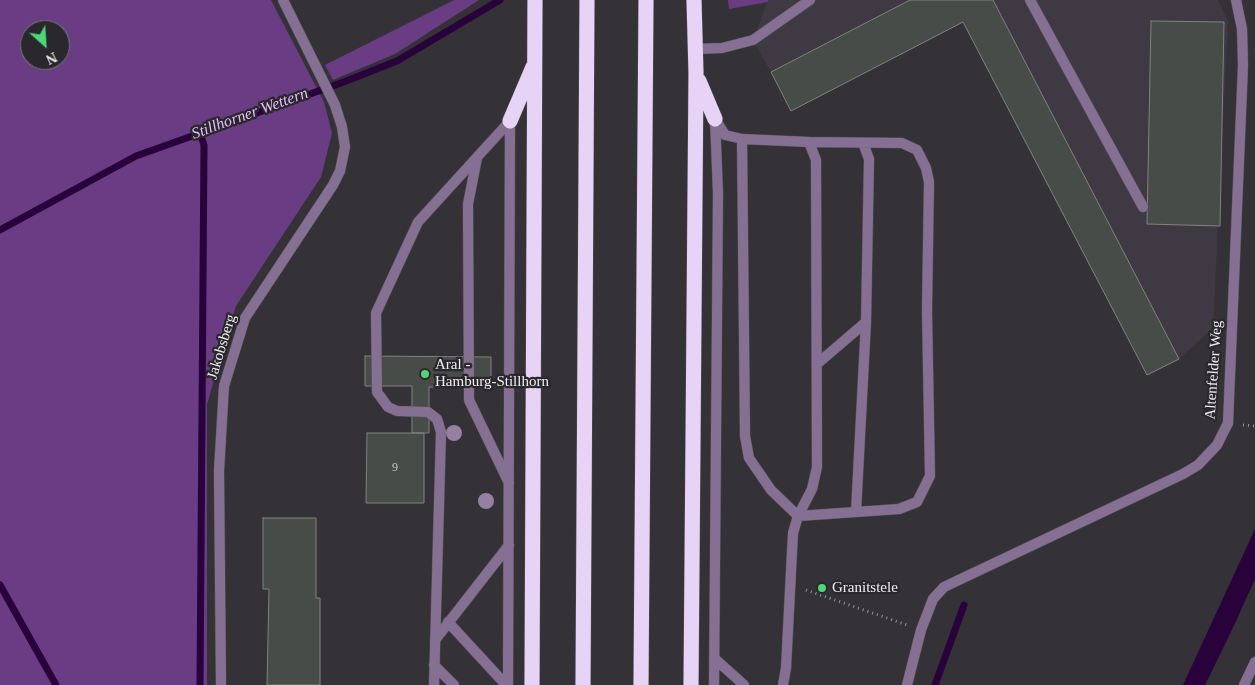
<!DOCTYPE html>
<html>
<head>
<meta charset="utf-8">
<style>
	body { margin:0 }
	#map { position:relative; width:1255px; height:685px; overflow:hidden; background:#343236; font-family:Georgia,serif }
	canvas { display:block }
	.north { position:absolute; left:20px; top:20px; width:50px; height:50px; box-sizing:border-box; background:#2a282c; border:1px solid #78777a; border-radius:50%; rotate:154deg; font-size:14px; font-weight:700; line-height:20px; text-align:center; color:#eeedef }
	.north::after { content:''; display:block; margin:auto; width:18px; height:22px; background:#4bd677; clip-path:polygon(50% 0,100% 100%,50% 72%,0 100%) }
</style>
</head>
<body>
<div id="map">
<canvas width="1255" height="685"></canvas>
<div class="north">N</div>
</div>
<script>
const ctx = document.querySelector('canvas').getContext('2d');
ctx.lineJoin = 'round';
function fillPath(path, color) {
  ctx.fillStyle = color;
  ctx.fill(path, 'evenodd');
}
function shape(rows) {
  const path = new Path2D();
  for (const r of rows) {
    path.moveTo(r[0], r[1]);
    for (let i = 2; i < r.length; i += 2) path.lineTo(r[i], r[i + 1]);
  }
  return path;
}
function strokePath(path, color, width, dash) {
  ctx.strokeStyle = color;
  ctx.lineWidth = width;
  ctx.lineCap = dash ? 'butt' : 'round';
  ctx.setLineDash(dash || []);
  ctx.stroke(path);
}
function write(font, color, halo, rows, align = 'center') {
  ctx.font = font + ' Georgia,serif';
  ctx.lineWidth = 4.5;
  ctx.setLineDash([]);
  ctx.textBaseline = 'middle';
  ctx.strokeStyle = halo;
  ctx.fillStyle = color;
  for (const [text, x, y, turn = 0] of rows) {
    ctx.save();
    ctx.translate(x, y);
    ctx.rotate((+turn || 0) * Math.PI / 180);
    ctx.textAlign = isNaN(turn) ? turn : align;
    if (halo) ctx.strokeText(text, 0, 0);
    ctx.fillText(text, 0, 0);
    ctx.restore();
  }
}
fillPath(shape([
	[768,0,1218,0,1228,21,1213,328,1179,359,1147,375,963,22,771,72,753,40]
]), '#3e3942');
fillPath(shape([
	[0,0,271,0,324,102,332,133,321,177,236,306,207,404,207,685,0,685],
	[30,30,60,30,60,60,30,60],
	[454,0,479,0,395,54,333,80,325,65],
	[728,0,768,0,768,2,729,9]
]), '#693c83');
fillPath(shape([
	[1255,529,1255,579,1231,632,1205,685,1183,685]
]), '#29023c');
strokePath(shape([
	[0,230,136,156,341,83,397,61,500,0],
	[0,585,56,685],
	[200,685,204,145,200,133],
	[935,685,964,605]
]), '#29023c', 7);
const building = shape([
	[910,0,993,0,1179,359,1147,375,963,22,791,111,771,72,910,0],
	[1151,21,1224,22,1220,226,1147,224,1151,21],
	[365,356,491,357,491,387,429,387,429,433,412,433,412,386,365,386,365,356],
	[367,433,424,433,424,503,366,503,367,433],
	[263,518,316,518,316,598,320,598,320,685,267,685,269,589,263,589,263,518]
]);
fillPath(building, '#484c49');
strokePath(building, '#7f8380', 1);
const service = shape([
	[1030,0,1143,207],
	[695,49,722,48,753,40,810,0],
	[715,119,725,135,742,139,809,142,816,160,817,467,812,489,798,516,793,533,786,668,783,685],
	[742,139,745,436,749,458,771,490,798,516,856,512,866,322,869,159,863,143],
	[809,142,902,143,917,150,926,168,929,182,927,310,930,476,917,502,899,509,856,512],
	[477,158,468,204,469,400,509,483],
	[817,364,866,322],
	[448,622,506,685],
	[435,640,509,545],
	[714,658,744,685],
	[434,665,454,685],
	[434,685,441,432,437,419,428,412,397,411,388,407,377,392,376,313,418,222,510,121],
	[508,685,510,121],
	[714,685,718,193,715,119],
	[907,685,921,630,933,599,944,587,1183,474,1198,465,1217,445,1228,423]
]);
const minor = shape([
	[1228,423,1243,65,1242,29,1236,0],
	[221,685,219,471,224,386,245,318,333,185,340,171,345,147,342,127,335,105,283,0],
	[1244,685,1255,662]
]);
const motorway = shape([
	[699,81,715,119],
	[510,121,533,67],
	[532,685,535,0],
	[583,685,587,0],
	[641,685,646,0],
	[691,685,696,73,694,0]
]);
strokePath(service, '#525054', 11);
strokePath(minor, '#525054', 11);
strokePath(motorway, '#525054', 16);
strokePath(shape([
	[1243,425,1255,426],
	[806,590,907,625]
]), '#949396', 3, [1, 4]);
strokePath(service, '#857093', 10);
strokePath(minor, '#857093', 10);
strokePath(motorway, '#e7d3f6', 15);
ctx.fillStyle = '#9580a4';
for (const [x, y] of [
	[454,433],
	[486,501]
]) {
  ctx.beginPath();
  ctx.arc(x, y, 8, 0, 2 * Math.PI);
  ctx.fill();
}
for (const [x, y, r, color] of [
	[425,374,5,"#4bd677"],
	[822,588,5,"#4bd677"]
]) {
  const dot = new Path2D();
  dot.arc(x, y, r, 0, 2 * Math.PI);
  ctx.fillStyle = color;
  ctx.fill(dot);
  strokePath(dot, '#2a282c', 2);
}
write('12px', '#c4c5c6', null, [
	["9",395,468]
]);
write('15px', '#eeedef', '#2a282c', [
	["Jakobsberg",222,347,-73],
	["Altenfelder Weg",1214,370,-86]
]);
write('15px', '#eeedef', '#2a282c', [
	["Aral -",435,365],
	["Hamburg-Stillhorn",435,382],
	["Granitstele",832,588]
], 'left');
write('italic 16px', '#e2bcfc', '#2a282c', [
	["Stillhorner Wettern",250,114,-20]
]);
</script>
</body>
</html>
